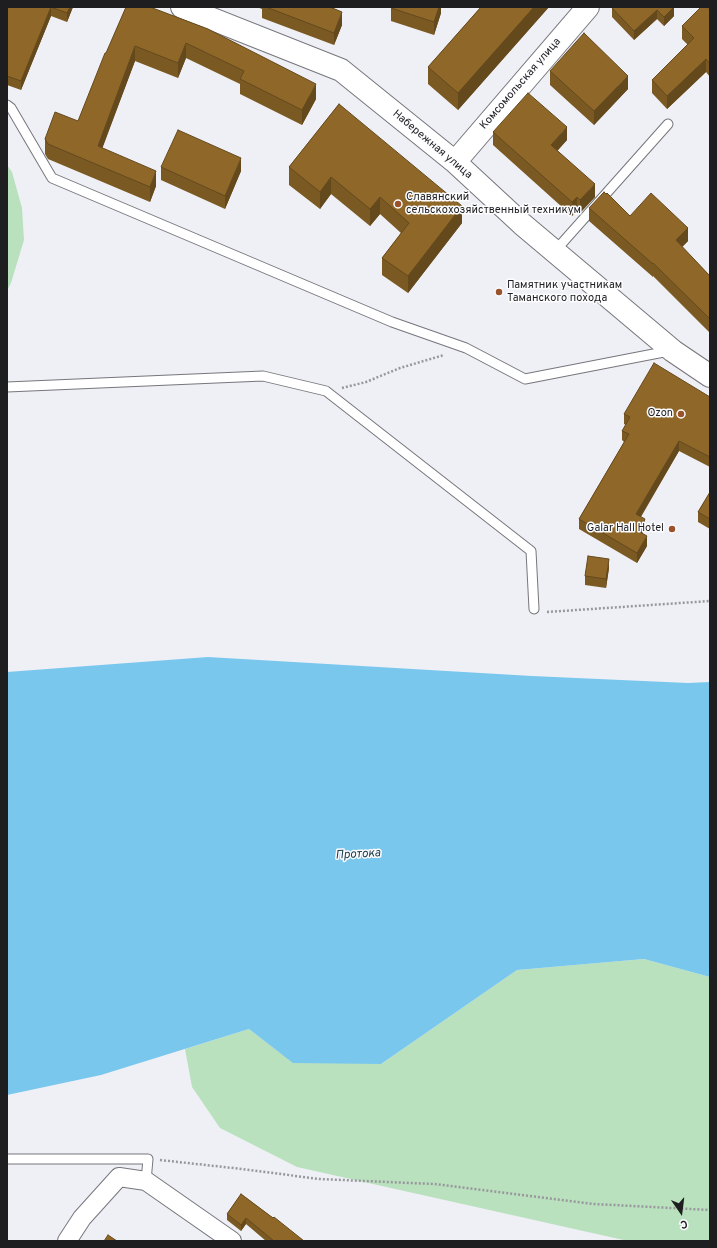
<!DOCTYPE html>
<html>
<head>
<meta charset="utf-8">
<style>
	body { margin:0 }
	#map { position:relative; width:717px; height:1248px; overflow:hidden; background:#eff0f6; font-family:Overpass,sans-serif }
	canvas { display:block }
	.frame { position:absolute; inset:0; border:8px solid #1e1e20; pointer-events:none }
	.north { position:absolute; left:661px; top:1192px; width:40px; height:40px; -webkit-text-stroke:3px #fdfdff; paint-order:stroke; rotate:166deg; font-size:11px; font-weight:700; line-height:16px; text-align:center; color:#1e1e20 }
	.north::after { content:''; display:block; margin:auto; width:14px; height:18px; background:#1e1e20; clip-path:polygon(50% 0,100% 100%,50% 72%,0 100%) }
</style>
</head>
<body>
<div id="map">
<canvas width="717" height="1248"></canvas>
<div class="frame"></div>
<div class="north">С</div>
</div>
<script>
const ctx = document.querySelector('canvas').getContext('2d');
ctx.lineJoin = 'round';
function fillPath(path, color) {
  ctx.fillStyle = color;
  ctx.fill(path, 'evenodd');
}
function shape(rows) {
  const path = new Path2D();
  for (const r of rows) {
    path.moveTo(r[0], r[1]);
    for (let i = 2; i < r.length; i += 2) path.lineTo(r[i], r[i + 1]);
  }
  return path;
}
function strokePath(path, color, width, dash) {
  ctx.strokeStyle = color;
  ctx.lineWidth = width;
  ctx.lineCap = dash ? 'butt' : 'round';
  ctx.setLineDash(dash || []);
  ctx.stroke(path);
}
function write(font, color, halo, rows, align = 'center') {
  ctx.font = font + ' Overpass,sans-serif';
  ctx.lineWidth = 3;
  ctx.setLineDash([]);
  ctx.textBaseline = 'middle';
  ctx.strokeStyle = halo;
  ctx.fillStyle = color;
  for (const [text, x, y, turn = 0] of rows) {
    ctx.save();
    ctx.translate(x, y);
    ctx.rotate((+turn || 0) * Math.PI / 180);
    ctx.textAlign = isNaN(turn) ? turn : align;
    if (halo) ctx.strokeText(text, 0, 0);
    ctx.fillText(text, 0, 0);
    ctx.restore();
  }
}
fillPath(shape([
	[7,165,12,172,22,208,24,240,11,283,7,291],
	[644,959,710,977,710,1241,628,1241,297,1167,220,1128,192,1087,185,1049,249,1029,282,1054,381,1064,517,970]
]), '#b9e1be');
fillPath(shape([
	[208,657,532,676,688,683,710,682,710,977,644,959,517,970,381,1064,293,1063,249,1029,101,1075,7,1095,7,672]
]), '#7ac7ee');
const service = shape([
	[7,105,11,108,52,178,392,322,466,348,525,379,669,351],
	[555,251,668,124],
	[7,387,263,376,326,391,531,551,534,609],
	[7,1159,148,1159,146,1181]
]);
const minor = shape([
	[67,1241,82,1218,119,1177,146,1181,232,1241]
]);
const tertiary = shape([
	[182,7,341,70,455,162,522,224,673,351,710,376],
	[455,162,588,7]
]);
strokePath(service, '#76767c', 11);
strokePath(minor, '#76767c', 20);
strokePath(tertiary, '#76767c', 24);
strokePath(shape([
	[342,388,366,382,400,368,444,355],
	[547,612,710,601],
	[160,1160,242,1169,319,1179,434,1184,594,1204,710,1210]
]), '#98989c', 2.5, [2, 2]);
strokePath(service, '#fff', 9);
strokePath(minor, '#fff', 18);
strokePath(tertiary, '#fff', 22);
fillPath(shape([
	[7,7,73,7,67,22,51,16,21,90,7,85],
	[126,7,316,99,302,125,240,94,240,84,186,58,178,78,135,61,102,148,156,186,150,202,48,159,45,154,45,139,78,121],
	[257,7,333,7,333,9,342,25,334,45,262,18,262,9],
	[441,7,441,13,434,35,391,21,391,8],
	[481,7,549,7,458,110,428,84,428,67],
	[674,7,674,16,664,26,657,19,634,40,612,17,612,8],
	[710,10,710,77,706,72,667,109,652,93,652,80,688,45,682,39,682,26],
	[550,71,628,89,594,125,550,85],
	[339,104,462,223,408,293,382,275,382,258,401,233,380,214,370,226,331,194,320,209,289,185,289,167],
	[493,132,567,140,557,151,595,197,580,213,577,210,572,216,493,145],
	[161,167,241,171,225,209,161,180],
	[589,208,630,216,688,241,682,247,710,276,710,333,653,276,653,277,589,221],
	[710,397,710,467,679,451,641,517,645,529,642,533,647,546,637,563,579,529,579,519,624,442,622,440,622,431,626,425,624,424,624,414],
	[710,492,710,529,698,522,698,512],
	[609,568,606,588,585,585,585,576],
	[241,1194,304,1241,266,1241,246,1224,241,1231,227,1220,227,1214]
]), '#7b5923');
fillPath(shape([
	[51,7,51,16,21,90,21,81],
	[70,7,73,7,67,22,67,13],
	[439,7,441,7,441,13,434,35,434,22],
	[534,7,549,7,458,110,458,93],
	[674,7,674,16,664,26,664,17],
	[657,10,657,19,634,40,634,31],
	[342,12,342,25,334,45,334,33],
	[186,43,186,58,178,78,178,63],
	[135,46,135,61,98,160,98,146],
	[706,59,706,72,667,109,667,96],
	[628,76,628,89,594,125,594,111],
	[316,84,316,99,302,125,302,110],
	[567,127,567,140,551,158,551,145],
	[241,158,241,171,225,209,225,196],
	[156,171,156,186,150,202,150,187],
	[331,177,331,194,320,209,320,192],
	[595,184,595,197,580,213,580,200],
	[380,197,380,214,370,226,370,209],
	[577,197,577,210,572,216,572,202],
	[462,206,462,223,408,293,408,276],
	[688,228,688,241,676,253,676,240],
	[679,441,679,451,636,524,636,514],
	[645,519,645,529,638,540,638,531],
	[647,536,647,546,637,563,637,553],
	[609,559,609,568,606,588,606,579],
	[246,1218,246,1224,241,1231,241,1225]
]), '#64491d');
const building = shape([
	[7,7,70,7,67,13,51,7,21,81,7,76,7,7],
	[126,7,150,7,208,29,316,84,302,110,240,79,244,71,186,43,178,63,135,46,98,146,156,171,150,187,48,144,45,139,55,112,78,121,105,53,106,53,126,7],
	[266,7,330,7,342,12,334,33,266,7],
	[392,7,439,7,434,22,391,8,392,7],
	[481,7,534,7,458,93,428,67,481,7],
	[613,7,674,7,664,17,657,10,634,31,612,8,613,7],
	[701,7,708,7,710,10,710,64,706,59,667,96,652,80,694,38,682,26,701,7],
	[584,33,628,76,594,111,550,71,584,33],
	[528,93,567,127,551,145,595,184,580,200,577,197,572,202,493,132,528,93],
	[339,104,462,206,408,276,382,258,409,223,380,197,370,209,331,177,320,192,289,167,339,104],
	[178,130,241,158,225,196,161,167,178,130],
	[604,192,606,194,607,193,630,216,651,193,688,228,676,240,710,276,710,319,653,263,653,264,589,208,604,192],
	[654,363,710,397,710,457,679,441,636,514,645,519,638,531,647,536,637,553,579,519,629,434,622,431,630,417,624,414,654,363],
	[710,492,710,519,698,512,710,492],
	[588,556,609,559,606,579,585,576,588,556],
	[241,1194,273,1218,274,1217,304,1241,274,1241,246,1218,241,1225,227,1214,241,1194],
	[108,1235,117,1241,104,1241,108,1235]
]);
fillPath(building, '#8f6829');
strokePath(building, '#64491d', 1);
for (const [x, y, r, color] of [
	[398,204,4,"#99522b"],
	[499,292,4,"#99522b"],
	[681,414,4,"#99522b"],
	[672,529,4,"#99522b"]
]) {
  const dot = new Path2D();
  dot.arc(x, y, r, 0, 2 * Math.PI);
  ctx.fillStyle = color;
  ctx.fill(dot);
  strokePath(dot, '#fdfdff', 1.5);
}
write('11px', '#1e1e20', '#fdfdff', [
	["Комсомольская улица",521,84,-49],
	["Набережная улица",432,145,40]
]);
write('11px', '#1e1e20', '#fdfdff', [
	["Славянский",406,198],
	["сельскохозяйственный техникум",406,211],
	["Памятник участникам",507,286],
	["Таманского похода",507,299],
	["Ozon",673,414,"right"],
	["Galar Hall Hotel",664,529,"right"]
], 'left');
write('italic 12px', '#16394a', '#fdfdff', [
	["Протока",358,855,-3]
]);
</script>
</body>
</html>
